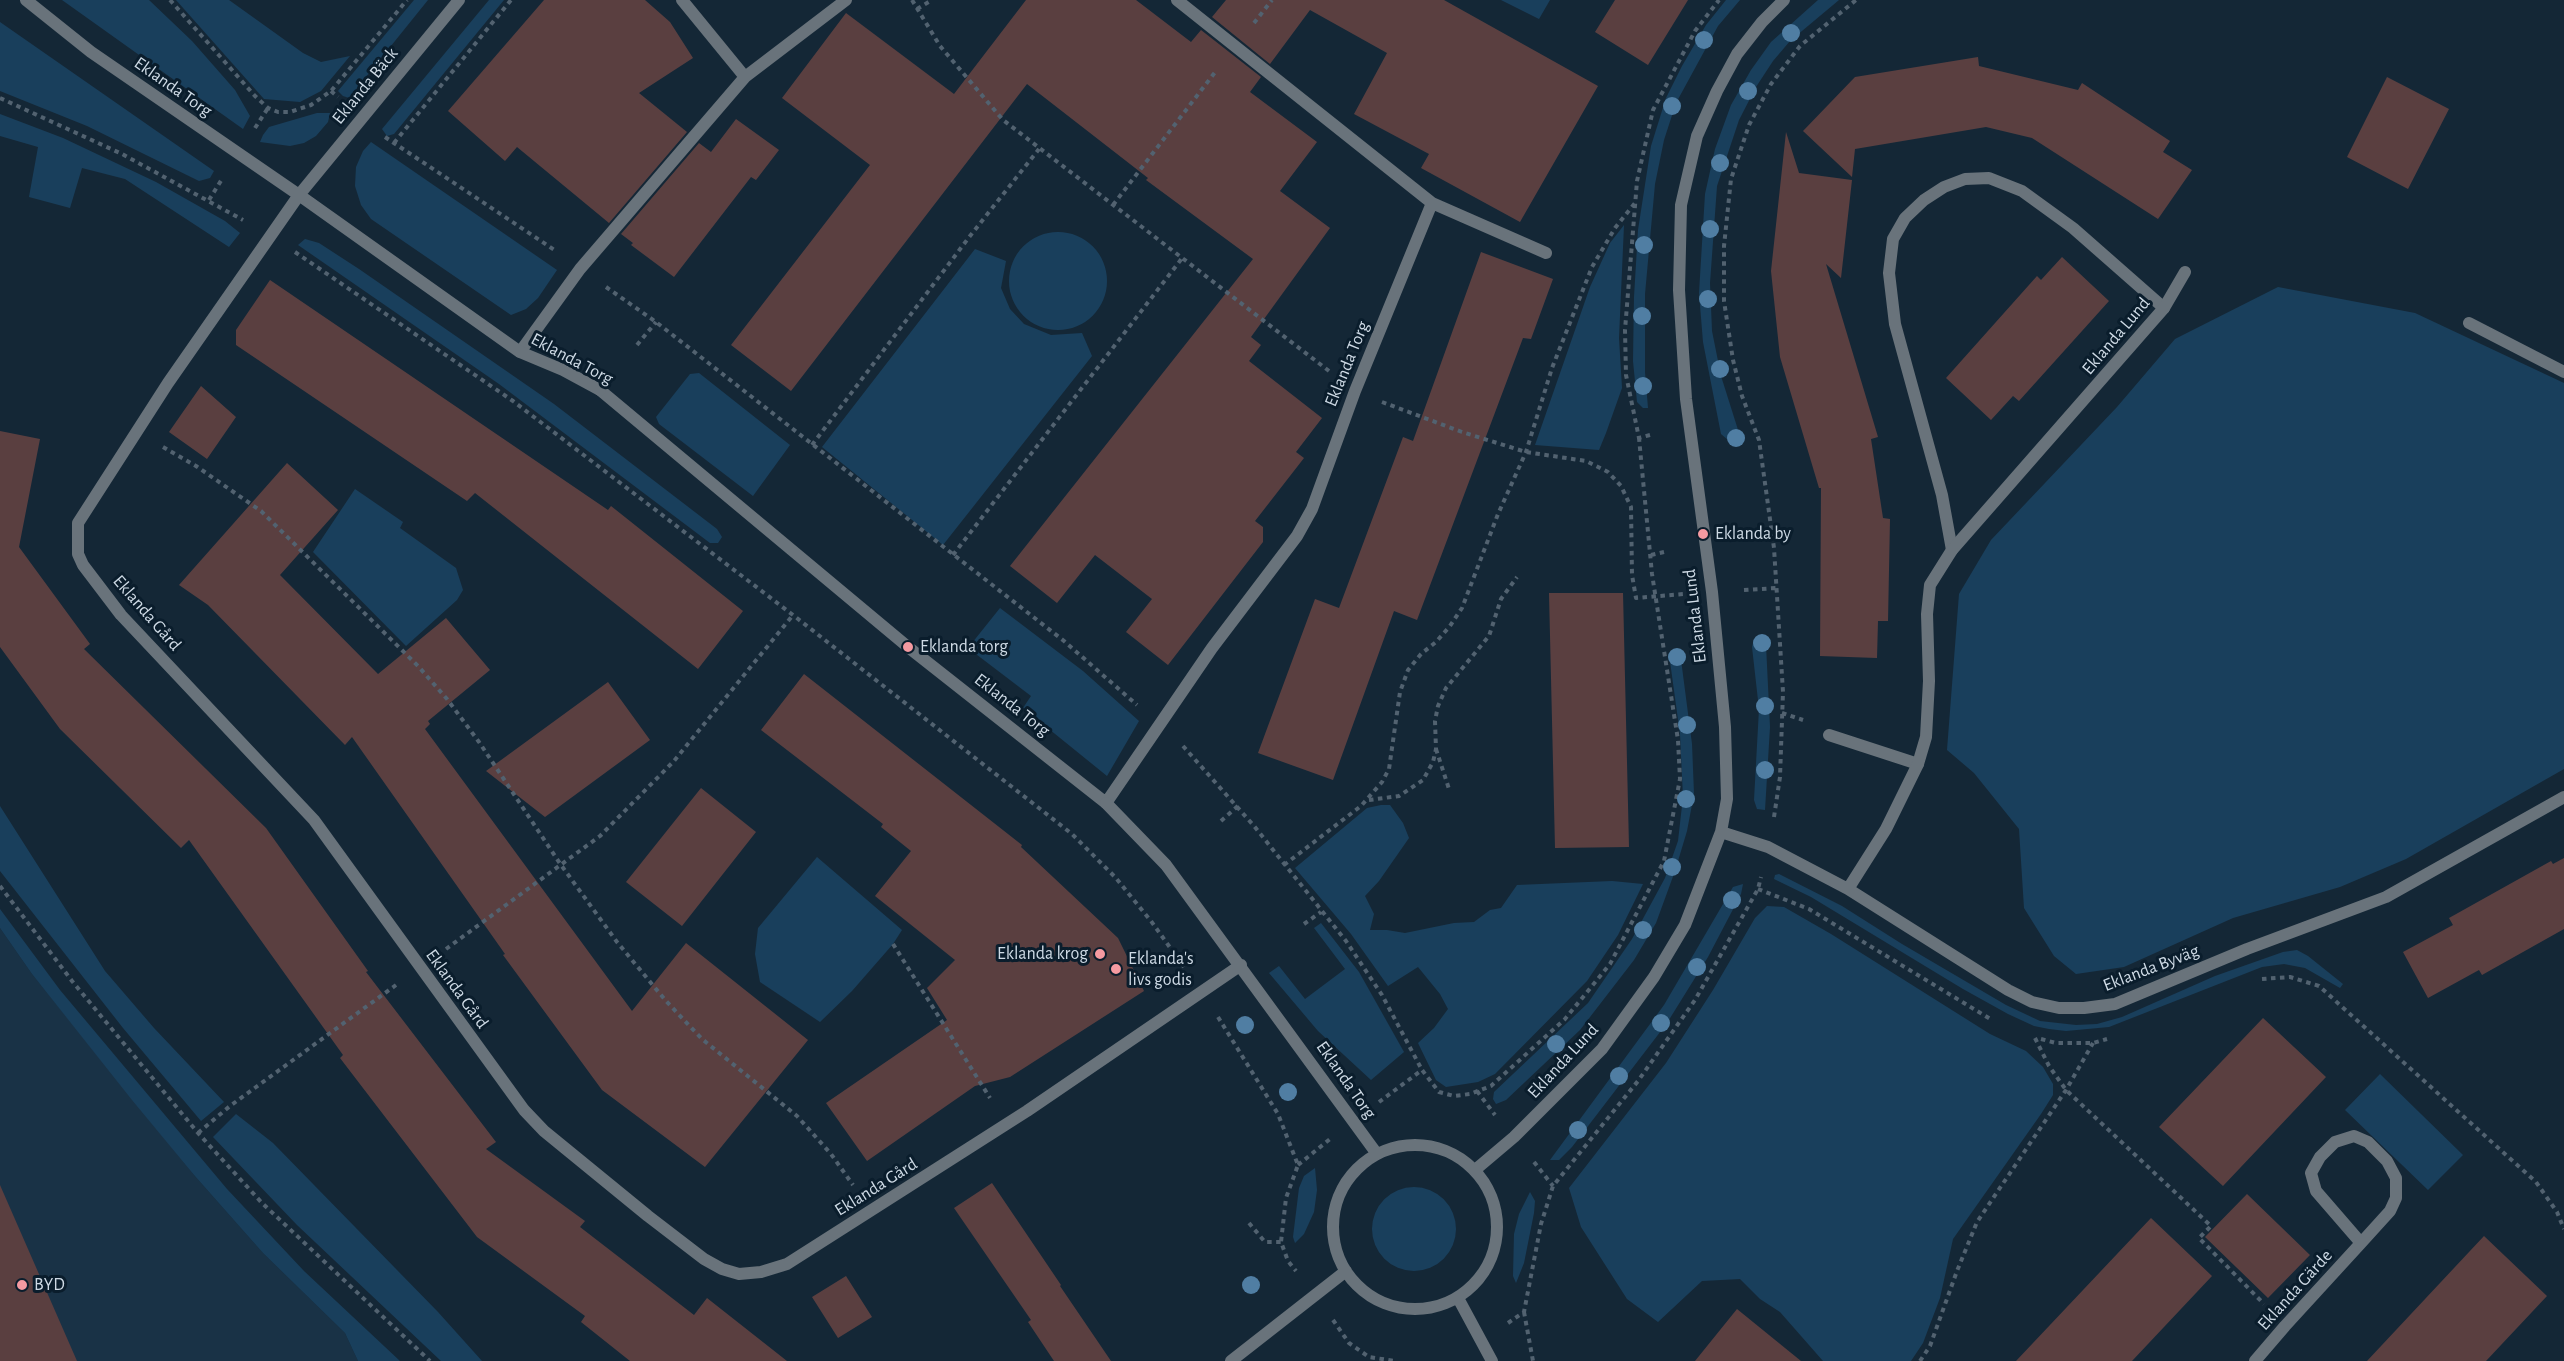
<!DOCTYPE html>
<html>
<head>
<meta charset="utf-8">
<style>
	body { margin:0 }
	canvas { display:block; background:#142736 }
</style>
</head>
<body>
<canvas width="2564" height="1361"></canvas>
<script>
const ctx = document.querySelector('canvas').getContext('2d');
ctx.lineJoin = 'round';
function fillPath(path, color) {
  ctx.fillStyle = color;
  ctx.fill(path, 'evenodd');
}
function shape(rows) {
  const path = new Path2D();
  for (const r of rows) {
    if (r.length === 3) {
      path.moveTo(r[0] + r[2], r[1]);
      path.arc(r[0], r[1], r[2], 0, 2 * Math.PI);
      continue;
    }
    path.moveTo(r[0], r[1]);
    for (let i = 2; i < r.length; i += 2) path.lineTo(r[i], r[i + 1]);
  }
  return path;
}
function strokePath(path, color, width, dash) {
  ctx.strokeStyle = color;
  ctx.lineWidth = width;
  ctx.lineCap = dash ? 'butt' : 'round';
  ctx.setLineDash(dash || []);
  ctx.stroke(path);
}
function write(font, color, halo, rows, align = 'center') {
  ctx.font = font + ' "Alegreya Sans",sans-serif';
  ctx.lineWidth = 6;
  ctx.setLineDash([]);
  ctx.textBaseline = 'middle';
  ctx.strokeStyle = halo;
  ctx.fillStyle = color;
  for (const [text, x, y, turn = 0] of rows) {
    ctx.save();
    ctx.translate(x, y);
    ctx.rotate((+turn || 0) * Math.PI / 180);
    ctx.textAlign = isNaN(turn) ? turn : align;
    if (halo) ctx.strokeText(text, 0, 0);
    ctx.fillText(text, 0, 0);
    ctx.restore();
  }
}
fillPath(shape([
	[0,928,32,974,194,1175,263,1253,345,1333,358,1361,0,1361]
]), '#193246');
fillPath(shape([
	[62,0,149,0,192,41,235,90,250,116,243,129],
	[176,0,229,0,303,53,321,62,350,56,321,91,300,102,264,99],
	[414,0,428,0,349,98,343,96,338,91],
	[489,0,504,0,394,134,387,136,382,129],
	[1501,0,1550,0,1539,19],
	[1726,0,1740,0,1718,26,1676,103,1664,140,1655,184,1645,294,1645,372,1648,408,1643,408,1637,402,1633,361,1634,297,1638,230,1651,146,1666,98,1682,66,1706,25],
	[1818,0,1839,0,1790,41,1773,61,1756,87,1739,120,1717,186,1710,283,1712,331,1721,376,1739,433,1737,441,1728,440,1721,434,1703,342,1699,293,1705,194,1715,149,1731,105,1751,70,1771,42],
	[0,22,214,171,210,178,199,181,87,126,0,91],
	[317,113,330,113,328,122,316,136,304,143,290,146,260,142,263,135,269,127],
	[0,114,63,138,156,182,225,221,240,233,229,247,125,179,82,168,70,208,29,197,38,147,0,136],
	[371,142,557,270,538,298,526,309,511,315,371,219,361,205,355,186,356,167,363,151],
	[1624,225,1619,338,1622,388,1606,433,1599,450,1535,445,1590,287,1610,243],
	[1058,281,49],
	[305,239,319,243,359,269,554,404,717,529,722,537,718,543,710,543,499,384,298,245],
	[975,249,1006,261,1001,288,1010,309,1024,324,1051,335,1082,333,1092,356,943,545,822,447],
	[2278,287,2415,313,2564,383,2564,769,2406,859,2340,887,2233,918,2124,967,2076,974,2054,956,2024,908,2019,829,1974,773,1947,750,1959,594,1991,540,2117,407,2175,339],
	[699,373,790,445,753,496,659,424,656,417,690,374],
	[355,489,403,522,400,528,456,568,463,590,457,600,406,646,313,552],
	[1000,608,1083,671,1139,721,1107,776,1023,708,1031,696,968,648],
	[1761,638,1766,645,1770,727,1765,810,1757,809,1754,800,1759,709,1752,647,1754,639],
	[1680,652,1692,744,1694,794,1687,831,1675,871,1656,923,1634,960,1580,1030,1506,1100,1496,1104,1493,1099,1494,1092,1588,1003,1632,939,1665,878,1678,841,1683,797,1680,734,1669,654],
	[1381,805,1390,805,1403,823,1409,838,1379,881,1365,896,1374,914,1370,930,1387,930,1405,933,1454,923,1474,922,1490,910,1501,908,1517,885,1612,881,1643,884,1618,935,1587,981,1495,1074,1478,1082,1446,1087,1436,1080,1418,1043,1434,1028,1448,1009,1440,994,1418,967,1388,986,1351,934,1295,868,1367,808],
	[0,806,105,971,154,1028,224,1102,201,1121,123,1028,0,871],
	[817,857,902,930,893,944,852,991,820,1022,760,982,755,954,758,928],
	[1779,874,1842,906,1902,944,2006,1005,2040,1021,2076,1025,2097,1024,2122,1017,2215,976,2283,952,2297,950,2308,956,2343,984,2340,988,2305,968,2284,964,2262,967,2109,1027,2066,1031,2049,1029,2034,1026,2008,1014,1963,989,1811,897,1774,879,1775,875],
	[1743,884,1741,894,1708,957,1667,1023,1572,1147,1559,1160,1550,1160,1664,1005,1733,887],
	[1767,906,1784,907,1831,934,1990,1034,2026,1051,2043,1067,2053,1084,2053,1095,2041,1114,1953,1239,1940,1298,1923,1343,1911,1361,1823,1361,1780,1312,1760,1299,1740,1279,1702,1281,1658,1322,1627,1299,1581,1227,1569,1188,1666,1063,1713,990,1755,918],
	[0,909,60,990,227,1189,304,1271,400,1361,358,1361,345,1333,263,1253,194,1175,132,1100,32,974,0,928],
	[1321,923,1359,972,1404,1052,1371,1080,1318,1031,1269,973,1279,966,1305,999,1345,969,1314,928],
	[2380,1074,2463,1155,2428,1190,2345,1110],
	[236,1114,273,1143,438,1312,482,1361,441,1361,297,1225,213,1137],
	[1315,1168,1317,1190,1314,1212,1304,1234,1295,1243,1293,1237,1299,1188,1304,1176],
	[1414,1229,42],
	[1530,1192,1535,1201,1534,1213,1524,1263,1516,1283,1513,1276,1514,1234,1519,1214]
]), '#193f5c');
fillPath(shape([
	[544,0,645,0,670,22,693,58,639,93,687,132,609,223,517,147,505,161,448,111],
	[1026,0,1136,0,1191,42,1201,30,1261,77,1250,92,1317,142,1280,191,1330,228,1251,337,1261,345,1249,361,1322,418,1296,452,1304,458,1255,521,1263,527,1263,542,1168,665,1126,632,1152,599,1095,555,1057,603,1010,566,1253,259,1146,180,1148,178,1027,84,791,391,731,345,870,165,782,98,846,13,954,94],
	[1226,0,1444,0,1598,86,1520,222,1421,168,1429,154,1354,114,1387,53,1310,10,1270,64,1212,17],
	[1615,0,1688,0,1648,65,1595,32],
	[1978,57,1979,66,2078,90,2082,83,2170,141,2163,152,2192,170,2158,219,2032,138,1986,127,1855,149,1852,177,1803,131,1855,77],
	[2387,77,2449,109,2408,189,2347,157],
	[736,119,779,150,756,180,751,177,674,277,631,245,633,243,621,234,699,143,711,152],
	[1786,132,1799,173,1852,180,1841,278,1826,264,1878,437,1871,439,1883,518,1890,519,1888,621,1878,621,1877,658,1820,656,1821,488,1819,488,1780,357,1771,271],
	[1481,252,1553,279,1531,339,1523,338,1417,620,1394,611,1333,780,1258,753,1315,599,1339,608,1403,437,1413,441],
	[2062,257,2109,301,2019,401,2013,396,1991,420,1946,378,2037,276,2041,280],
	[270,280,608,510,611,506,743,611,698,669,475,493,467,501,236,345,236,330],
	[201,386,236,417,207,459,169,432],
	[0,431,40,439,19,547,90,644,84,649,266,828,368,971,366,972,496,1142,486,1149,585,1221,580,1227,694,1315,707,1298,787,1361,630,1361,581,1322,585,1316,477,1237,340,1058,343,1055,189,840,181,848,60,729,0,647],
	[287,463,338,510,280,575,378,674,446,618,490,670,428,721,430,724,425,729,632,1011,686,943,808,1040,705,1167,602,1090,503,955,505,954,352,737,345,745,208,605,179,585],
	[1549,593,1623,593,1629,847,1555,848],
	[804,674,1022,845,1021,847,1118,938,1144,991,1010,1077,975,1086,867,1161,826,1103,947,1020,927,988,955,960,875,896,911,851,881,827,883,824,761,730],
	[608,682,650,740,545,817,486,771],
	[701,788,756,832,682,926,626,882],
	[2564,858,2564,929,2482,975,2479,970,2428,998,2403,952,2453,925,2449,918,2551,861,2553,864],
	[2263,1018,2326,1077,2223,1186,2159,1127],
	[992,1183,1061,1285,1060,1286,1111,1361,1054,1361,1028,1322,1031,1320,954,1208],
	[0,1185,77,1361,0,1361],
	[2247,1194,2310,1255,2268,1298,2205,1237],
	[2151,1218,2212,1276,2132,1361,2016,1361],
	[2484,1236,2547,1296,2486,1361,2367,1361],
	[846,1276,872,1317,838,1338,812,1297],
	[1737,1309,1801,1361,1695,1361]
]), '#5a3f40');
strokePath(shape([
	[170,0,255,96,268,108,278,112,290,112,311,105,331,91,407,0],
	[912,0,940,46,1003,120,1329,371],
	[917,9,932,0],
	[1254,23,1272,0],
	[331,91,338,97],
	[0,98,122,154,243,220],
	[255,128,268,108],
	[385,137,556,251],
	[394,143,511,0],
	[209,200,222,179],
	[1113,205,1216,71],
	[295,252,513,401,793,615,1072,834,1115,877,1151,921,1184,967],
	[606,287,656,322,1064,641,1137,705],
	[637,345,656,322],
	[1382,402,1462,432,1526,452,1586,461,1608,472,1621,486,1631,507,1632,575,1636,598,1683,594],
	[1650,435,1639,438,1626,375,1625,330,1637,181,1653,110,1695,31,1719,0],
	[812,445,970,236,1039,149],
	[163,447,196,466,261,511,418,666,447,699,479,742,561,865,617,942,666,1001,702,1039,797,1116,831,1154,853,1185],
	[953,555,1183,257],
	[1651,555,1664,552],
	[1744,590,1777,588],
	[1782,713,1803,720],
	[1183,746,1254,826,1346,941,1382,995,1422,1070],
	[1436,749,1449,789],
	[1369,800,1399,796,1423,780,1433,762,1436,749,1435,721,1438,706,1446,688,1489,636,1501,599,1517,577],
	[1774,817,1780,777,1783,692,1774,548,1759,440,1742,396,1733,360,1724,301,1724,246,1731,179,1749,125,1771,84,1800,46,1856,0],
	[1221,821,1238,806],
	[1284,865,1361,806,1382,782,1389,769,1400,692,1408,670,1421,654,1436,642,1450,626,1462,608,1498,514,1526,452,1552,368,1592,267,1615,228,1635,203],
	[0,886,72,981,198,1133,262,1203,430,1361],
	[1758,889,1809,909,1992,1020],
	[1304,924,1321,912],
	[893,944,990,1098],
	[446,949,600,836,674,761,793,615],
	[2262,979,2290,977,2319,986,2536,1182,2557,1212,2564,1229],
	[1218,1017,1278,1114,1298,1165,1286,1198,1281,1242,1288,1261,1296,1271],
	[2035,1038,2049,1066,2066,1090,2211,1226,2199,1238,2264,1304],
	[2041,1039,2056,1043,2093,1043,2107,1039],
	[1477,1091,1495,1115],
	[1379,1102,1422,1070,1439,1092,1454,1096,1470,1094,1491,1086,1502,1076,1565,1019,1610,964,1664,861,1680,779,1678,740,1652,574,1639,438],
	[198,1133,230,1106,396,985],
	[1534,1162,1553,1186],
	[1298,1165,1330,1139],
	[1249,1223,1265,1242,1281,1242],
	[1524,1312,1533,1361],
	[1333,1320,1349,1343,1369,1357,1395,1361],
	[1508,1323,1524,1312,1541,1224,1553,1186,1638,1081,1695,1000,1758,889,1761,877],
	[1920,1361,1930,1346,1957,1271,1977,1222,2066,1090,2093,1043]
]), '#526270', 4, [4.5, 4.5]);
strokePath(shape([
	[682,0,745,77],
	[1177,0,1432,203,1546,253],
	[2469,323,2564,372],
	[520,352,580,269,745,77,846,0],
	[600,390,908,647,1106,803,1212,648,1297,536,1312,509,1355,391,1432,203],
	[1952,550,1942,495,1895,324,1889,273,1893,239,1905,218,1924,200,1944,187,1965,179,1989,178,2022,191,2073,228,2164,308],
	[1829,735,1918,764]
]), '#69737b', 12);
strokePath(shape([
	[26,0,91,52,299,195,520,352,563,370,600,390],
	[459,0,299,195,168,383,78,523,78,554,83,565,121,615,314,820,524,1110,544,1131,648,1216,704,1259,722,1269,739,1274,761,1272,787,1264,1027,1111,1241,965],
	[1106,803,1166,865,1377,1154],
	[1721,832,1768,847,1848,889,2008,990,2032,1002,2059,1008,2084,1008,2115,1004,2247,949,2386,897,2564,797],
	[1848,889,1886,829,1918,764,1926,737,1929,681,1927,614,1930,585,1952,550,2164,308,2185,272],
	[1415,1227,82],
	[1475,1170,1514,1137,1602,1049,1654,977,1685,925,1721,832,1727,799,1725,727,1712,592,1686,399,1679,290,1681,205,1697,136,1717,91,1737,54,1762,22,1784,0],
	[1458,1298,1492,1361],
	[1231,1361,1346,1271],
	[2255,1361,2285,1326,2361,1243,2390,1211,2396,1198,2396,1178,2387,1161,2368,1142,2354,1136,2335,1142,2320,1157,2311,1173,2316,1191,2361,1243]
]), '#69737b', 12);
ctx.fillStyle = '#507ea3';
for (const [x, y] of [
	[1791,33],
	[1704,40],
	[1748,91],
	[1672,106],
	[1720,163],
	[1710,229],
	[1644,245],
	[1708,299],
	[1642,316],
	[1720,369],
	[1643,386],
	[1736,438],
	[1762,643],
	[1677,657],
	[1765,706],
	[1687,725],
	[1765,770],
	[1686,799],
	[1672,867],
	[1732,900],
	[1643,930],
	[1697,967],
	[1661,1023],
	[1245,1025],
	[1556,1044],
	[1619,1076],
	[1288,1092],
	[1578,1130],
	[1251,1285]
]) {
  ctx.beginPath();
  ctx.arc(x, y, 9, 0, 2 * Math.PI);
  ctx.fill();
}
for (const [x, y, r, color] of [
	[1703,534,6,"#f49aa1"],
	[908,647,6,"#f49aa1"],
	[1100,954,6,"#f49aa1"],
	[1116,969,6,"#f49aa1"],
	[22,1285,6,"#f49aa1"]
]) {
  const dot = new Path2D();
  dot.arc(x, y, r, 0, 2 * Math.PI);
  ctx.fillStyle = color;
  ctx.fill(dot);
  strokePath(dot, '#0a1d2c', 2);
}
write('18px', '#cedae5', '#0a1d2c', [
	["Eklanda Bäck",365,86,-51],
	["Eklanda Torg",173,87,35],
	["Eklanda Lund",2116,336,-50],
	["Eklanda Torg",572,359,28],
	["Eklanda Torg",1347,364,-68],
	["Eklanda Gård",147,613,49],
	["Eklanda Lund",1695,616,-97],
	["Eklanda Torg",1012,705,38],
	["Eklanda Byväg",2151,968,-21],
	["Eklanda Gård",457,989,54],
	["Eklanda Lund",1563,1061,-47],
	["Eklanda Torg",1346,1080,55],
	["Eklanda Gård",876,1187,-32],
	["Eklanda Gärde",2295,1290,-48]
]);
write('18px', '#cedae5', '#0a1d2c', [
	["Eklanda by",1715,534],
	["Eklanda torg",920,647],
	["Eklanda krog",1088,954,"right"],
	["Eklanda's",1128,959],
	["livs godis",1128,980],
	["BYD",34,1285]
], 'left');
</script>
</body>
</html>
